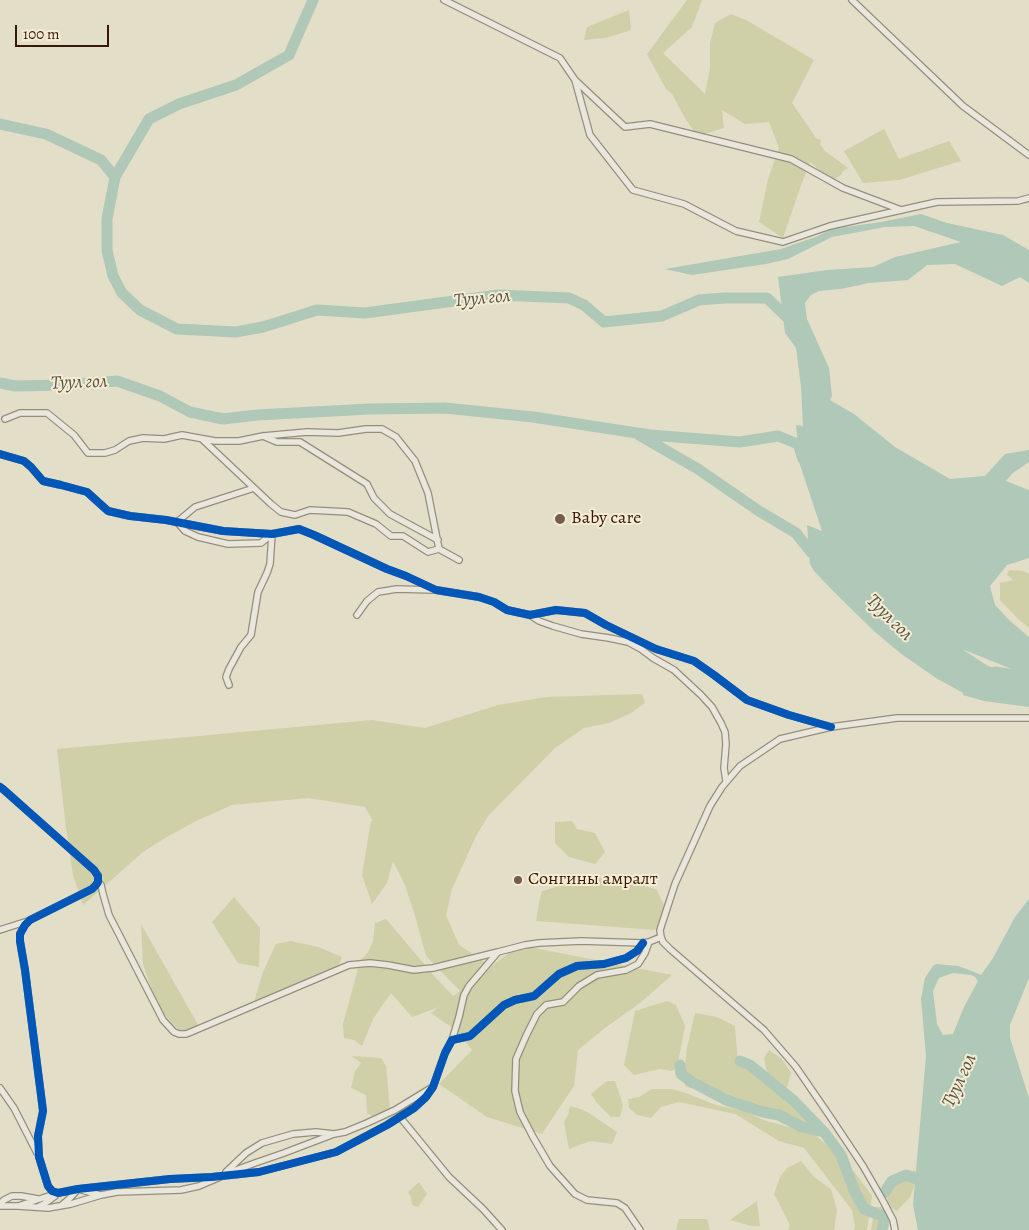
<!DOCTYPE html>
<html>
<head>
<meta charset="utf-8">
<style>
	body { margin:0 }
	#map { position:relative; width:1029px; height:1230px; overflow:hidden; background:#e3dec8; font-family:Alegreya,serif }
	canvas { display:block }
	.scale { position:absolute; left:15px; top:25px; width:94px; height:22px; box-sizing:border-box; border:2px solid #381707; border-top:0; padding-left:6px; font-size:15px; line-height:18px; white-space:nowrap; color:#381707; -webkit-text-stroke:4px #f4edd4; paint-order:stroke }
</style>
</head>
<body>
<div id="map">
<canvas width="1029" height="1230"></canvas>
<div class="scale">100 m</div>
</div>
<script>
const ctx = document.querySelector('canvas').getContext('2d');
ctx.lineJoin = 'round';
function fillPath(path, color) {
  ctx.fillStyle = color;
  ctx.fill(path, 'evenodd');
}
function shape(rows) {
  const path = new Path2D();
  for (const r of rows) {
    path.moveTo(r[0], r[1]);
    for (let i = 2; i < r.length; i += 2) path.lineTo(r[i], r[i + 1]);
  }
  return path;
}
function strokePath(path, color, width, dash) {
  ctx.strokeStyle = color;
  ctx.lineWidth = width;
  ctx.lineCap = dash ? 'butt' : 'round';
  ctx.setLineDash(dash || []);
  ctx.stroke(path);
}
function write(font, color, halo, rows, align = 'center') {
  ctx.font = font + ' Alegreya,serif';
  ctx.lineWidth = 4;
  ctx.setLineDash([]);
  ctx.textBaseline = 'middle';
  ctx.strokeStyle = halo;
  ctx.fillStyle = color;
  for (const [text, x, y, turn = 0] of rows) {
    ctx.save();
    ctx.translate(x, y);
    ctx.rotate((+turn || 0) * Math.PI / 180);
    ctx.textAlign = isNaN(turn) ? turn : align;
    if (halo) ctx.strokeText(text, 0, 0);
    ctx.fillText(text, 0, 0);
    ctx.restore();
  }
}
fillPath(shape([
	[687,0,702,0,692,27,663,53,705,94,710,68,710,43,715,23,731,14,746,20,814,60,792,103,816,138,821,140,820,144,825,151,848,168,842,172,842,174,832,181,810,162,799,191,783,238,759,222,768,179,779,148,769,122,745,124,722,110,724,128,697,136,685,118,672,94,666,89,647,54],
	[629,10,631,30,606,38,584,40,587,27],
	[884,129,899,159,949,141,961,161,899,180,863,183,844,151],
	[1009,570,1023,571,1029,574,1029,628,1017,618,1000,600,1000,583,1013,580,1007,575],
	[642,694,645,703,631,713,609,723,584,728,555,748,488,816,476,836,452,889,446,915,459,945,491,966,487,970,519,945,672,975,640,1003,605,1028,578,1050,574,1086,542,1134,487,1117,439,1084,472,1050,457,1031,431,1013,439,1007,412,1017,391,993,373,1019,362,1046,354,1040,344,1038,343,1024,360,961,369,951,373,941,375,923,386,919,435,977,453,996,460,991,426,956,415,916,405,885,393,861,387,883,372,904,362,875,371,821,373,821,365,807,308,798,232,805,196,821,165,838,143,852,83,905,73,875,66,828,57,749,372,720,425,728,498,705,546,697],
	[572,821,577,829,595,833,605,852,595,864,569,857,555,843,555,822],
	[623,876,642,885,657,890,667,912,655,930,536,921,539,903,542,891,584,879],
	[234,897,260,928,259,967,238,963,212,922],
	[141,924,201,1030,180,1031,158,1008,143,964],
	[291,941,318,947,342,957,335,975,302,983,253,1005,263,972,276,944],
	[667,1001,676,1005,685,1026,678,1063,673,1071,660,1069,634,1075,624,1065,635,1011],
	[695,1013,717,1017,735,1026,738,1063,756,1073,818,1123,818,1131,809,1129,779,1114,732,1103,685,1086,684,1075,687,1048],
	[769,1050,781,1058,791,1072,787,1088,768,1078,764,1058],
	[352,1056,381,1058,386,1066,390,1110,375,1118,367,1113,366,1095,351,1088,355,1071,361,1063],
	[607,1081,615,1081,623,1105,620,1117,611,1117,597,1103,591,1094],
	[652,1089,672,1089,686,1093,716,1105,748,1112,763,1120,814,1134,838,1155,856,1174,872,1196,867,1230,854,1230,855,1226,852,1210,804,1148,779,1141,735,1114,679,1102,661,1107,651,1118,637,1115,629,1108,628,1099,639,1097],
	[570,1106,580,1109,589,1113,617,1132,612,1144,590,1141,569,1149,564,1122,568,1115],
	[801,1161,814,1177,831,1189,837,1210,834,1230,788,1230,790,1225,774,1194,780,1177,787,1168],
	[914,1170,919,1175,910,1197,897,1211,888,1206,887,1191,896,1181,905,1180],
	[419,1182,427,1194,418,1207,412,1205,411,1197,408,1192],
	[757,1201,760,1226,751,1226,730,1220],
	[875,1207,883,1207,889,1213,884,1230,871,1230],
	[679,1219,707,1219,710,1230,676,1230]
]), '#cfcfa8');
fillPath(shape([
	[921,214,947,223,1003,235,1029,250,1029,283,1020,277,1002,286,955,264,927,265,908,280,869,283,841,289,819,291,811,295,805,303,807,319,829,368,832,396,830,400,854,414,895,447,950,479,985,476,1005,454,1029,450,1029,462,1013,473,1006,481,1029,490,1029,558,1007,565,990,586,995,605,1010,621,1029,637,1029,676,962,649,988,666,1022,678,1029,677,1029,707,984,701,963,695,963,693,936,678,900,653,875,632,835,593,814,571,810,564,807,525,822,531,800,465,796,425,803,426,801,386,796,348,785,333,778,277,827,270,873,267,895,257,961,242,914,226,885,227,832,237,788,259,766,264,692,275,665,269,781,249,818,236,831,229,881,222],
	[1029,899,1029,978,1010,1025,1010,1038,1029,1098,1029,1230,918,1230,913,1205,926,1056,921,999,925,978,933,966,936,964,958,966,972,971,981,975,993,958,1015,917],
	[953,973,971,975,975,977,978,981,964,1007,953,1034,943,1035,937,1024,933,991,939,978]
]), '#afc8b7');
strokePath(shape([
	[313,0,289,55,236,85,179,104,149,119,115,177,107,219,107,250,113,276,122,293,140,310,177,329,236,332,263,327,317,310,365,313,498,295,569,298,584,305,604,322,662,316,699,300,724,298,767,298,794,324],
	[0,124,46,134,101,160,115,177],
	[0,383,15,386,65,385,117,381,160,396,190,412,223,419,257,415,370,409,445,408,533,417,650,435,740,442,778,436,798,444,803,459],
	[639,435,698,469,759,511,796,533,811,552,819,557],
	[995,672,1029,677],
	[740,1061,750,1065,794,1101,824,1132,841,1155,854,1190,864,1209,885,1217,882,1230],
	[680,1065,681,1074,692,1082,726,1100,763,1112,779,1115,802,1127,824,1132],
	[884,1193,892,1181,906,1175,928,1183]
]), '#afc8b7', 11);
const minor = shape([
	[444,0,560,58,575,80,590,135,633,190,684,204,736,231,783,242,830,226,937,202,1018,201,1029,198],
	[852,0,963,106,1029,155],
	[575,80,625,127,650,124,791,159,843,188,901,210],
	[5,419,20,413,47,413,74,435,88,453,105,453,115,450,129,441,143,438,164,439,182,435,215,441,239,441,263,436,307,432,338,433,366,429,382,429,396,437,415,461,428,493,439,549],
	[263,436,277,442,300,442,367,484,374,498,390,514,438,540],
	[202,439,271,504,281,512,295,515,310,510,348,512,376,524,391,536,403,536,428,552,439,549,459,560],
	[0,454,24,461,31,467,43,481,61,485,87,492,108,511,130,516,166,520,223,531,272,534,299,529,314,535,387,569,406,576,436,590,479,597,494,602,507,610,530,615,556,610,585,613,606,625,656,649,694,661,714,675,747,700,789,715,831,727],
	[254,488,195,507,177,522,185,531,198,537,228,544,261,543,272,534],
	[357,615,367,601,378,592,397,589,434,590],
	[530,615,539,621,553,626,581,634,609,638,628,642,641,649,653,658,674,670,701,695,712,707,721,723,725,732,726,744,724,768,726,781],
	[229,685,226,677,229,669,241,647,251,635,258,592,267,573,270,564,272,534],
	[0,787,4,790,94,870,98,876,98,882,96,885,92,889,30,920,25,925,20,934,20,941,25,970,41,1095,43,1111,38,1136,39,1157,48,1186,52,1191,58,1193,78,1189,170,1179,212,1177,259,1172,336,1152,387,1125,414,1108,426,1097,433,1087,445,1053,452,1040,470,1036,504,1005,515,1000,534,996,559,974,577,966,604,964,626,958,637,951,643,943],
	[98,882,101,885,103,894,109,915,163,1020,174,1032,179,1034,186,1034,191,1032,349,965,370,963,388,965,414,970,422,969,433,968,498,952],
	[0,930,28,921],
	[452,1040,459,1017,464,995,469,986,498,952,525,945,539,943,581,941,643,943,649,942,661,937],
	[0,1088,14,1108,37,1153],
	[400,1117,449,1177,483,1209,502,1230],
	[226,1172,246,1153,262,1143,293,1134,316,1132,334,1134],
	[228,1173,255,1163,284,1153,334,1134,345,1132,367,1123,395,1110,431,1088],
	[0,1204,4,1200,12,1196,21,1196,38,1199],
	[62,1205,70,1198,78,1189,100,1195],
	[0,1206,18,1206,58,1193],
	[18,1206,48,1208,71,1204,101,1195,117,1192,181,1190,199,1186,220,1177],
	[38,1207,44,1204,55,1196],
	[640,1230,625,1208,617,1203,587,1200,575,1194,550,1166,533,1137,520,1112,515,1091,516,1059,526,1036,537,1014,546,1005,563,1002,579,986,597,975,626,970,638,964,645,953,649,942],
	[895,1230,893,1220,882,1199,863,1166,829,1115,796,1067,764,1030,670,949,663,942,661,937,660,930,675,884,710,806,722,787,740,766,780,739,831,727,897,718,1029,718]
]);
strokePath(minor, '#958e7f', 8);
strokePath(minor, '#e9e6db', 5.5);
strokePath(shape([
	[0,454,24,461,31,467,43,481,61,485,87,492,108,511,130,516,166,520,223,531,272,534,299,529,314,535,387,569,406,576,436,590,479,597,494,602,507,610,530,615,556,610,585,613,606,625,656,649,694,661,714,675,747,700,789,715,831,727],
	[0,787,4,790,94,870,98,876,98,882,96,885,92,889,30,920,25,925,20,934,20,941,25,970,41,1095,43,1111,38,1136,39,1157,48,1186,52,1191,58,1193,78,1189,170,1179,212,1177,259,1172,336,1152,387,1125,414,1108,426,1097,433,1087,445,1053,452,1040,470,1036,504,1005,515,1000,534,996,559,974,577,966,604,964,626,958,637,951,643,943]
]), '#0057b8', 8);
for (const [x, y, r, color] of [
	[560,519,6,"#745d4b"],
	[518,880,5,"#745d4b"]
]) {
  const dot = new Path2D();
  dot.arc(x, y, r, 0, 2 * Math.PI);
  ctx.fillStyle = color;
  ctx.fill(dot);
  strokePath(dot, '#f4edd4', 2);
}
write('18px', '#381707', '#f4edd4', [
	["Baby care",571,519],
	["Сонгины амралт",528,880]
], 'left');
write('italic 19px', '#5a5242', '#f4edd4', [
	["Туул гол",482,299,-5],
	["Туул гол",79,383,-2],
	["Туул гол",889,618,45],
	["Туул гол",960,1081,-65]
]);
</script>
</body>
</html>
